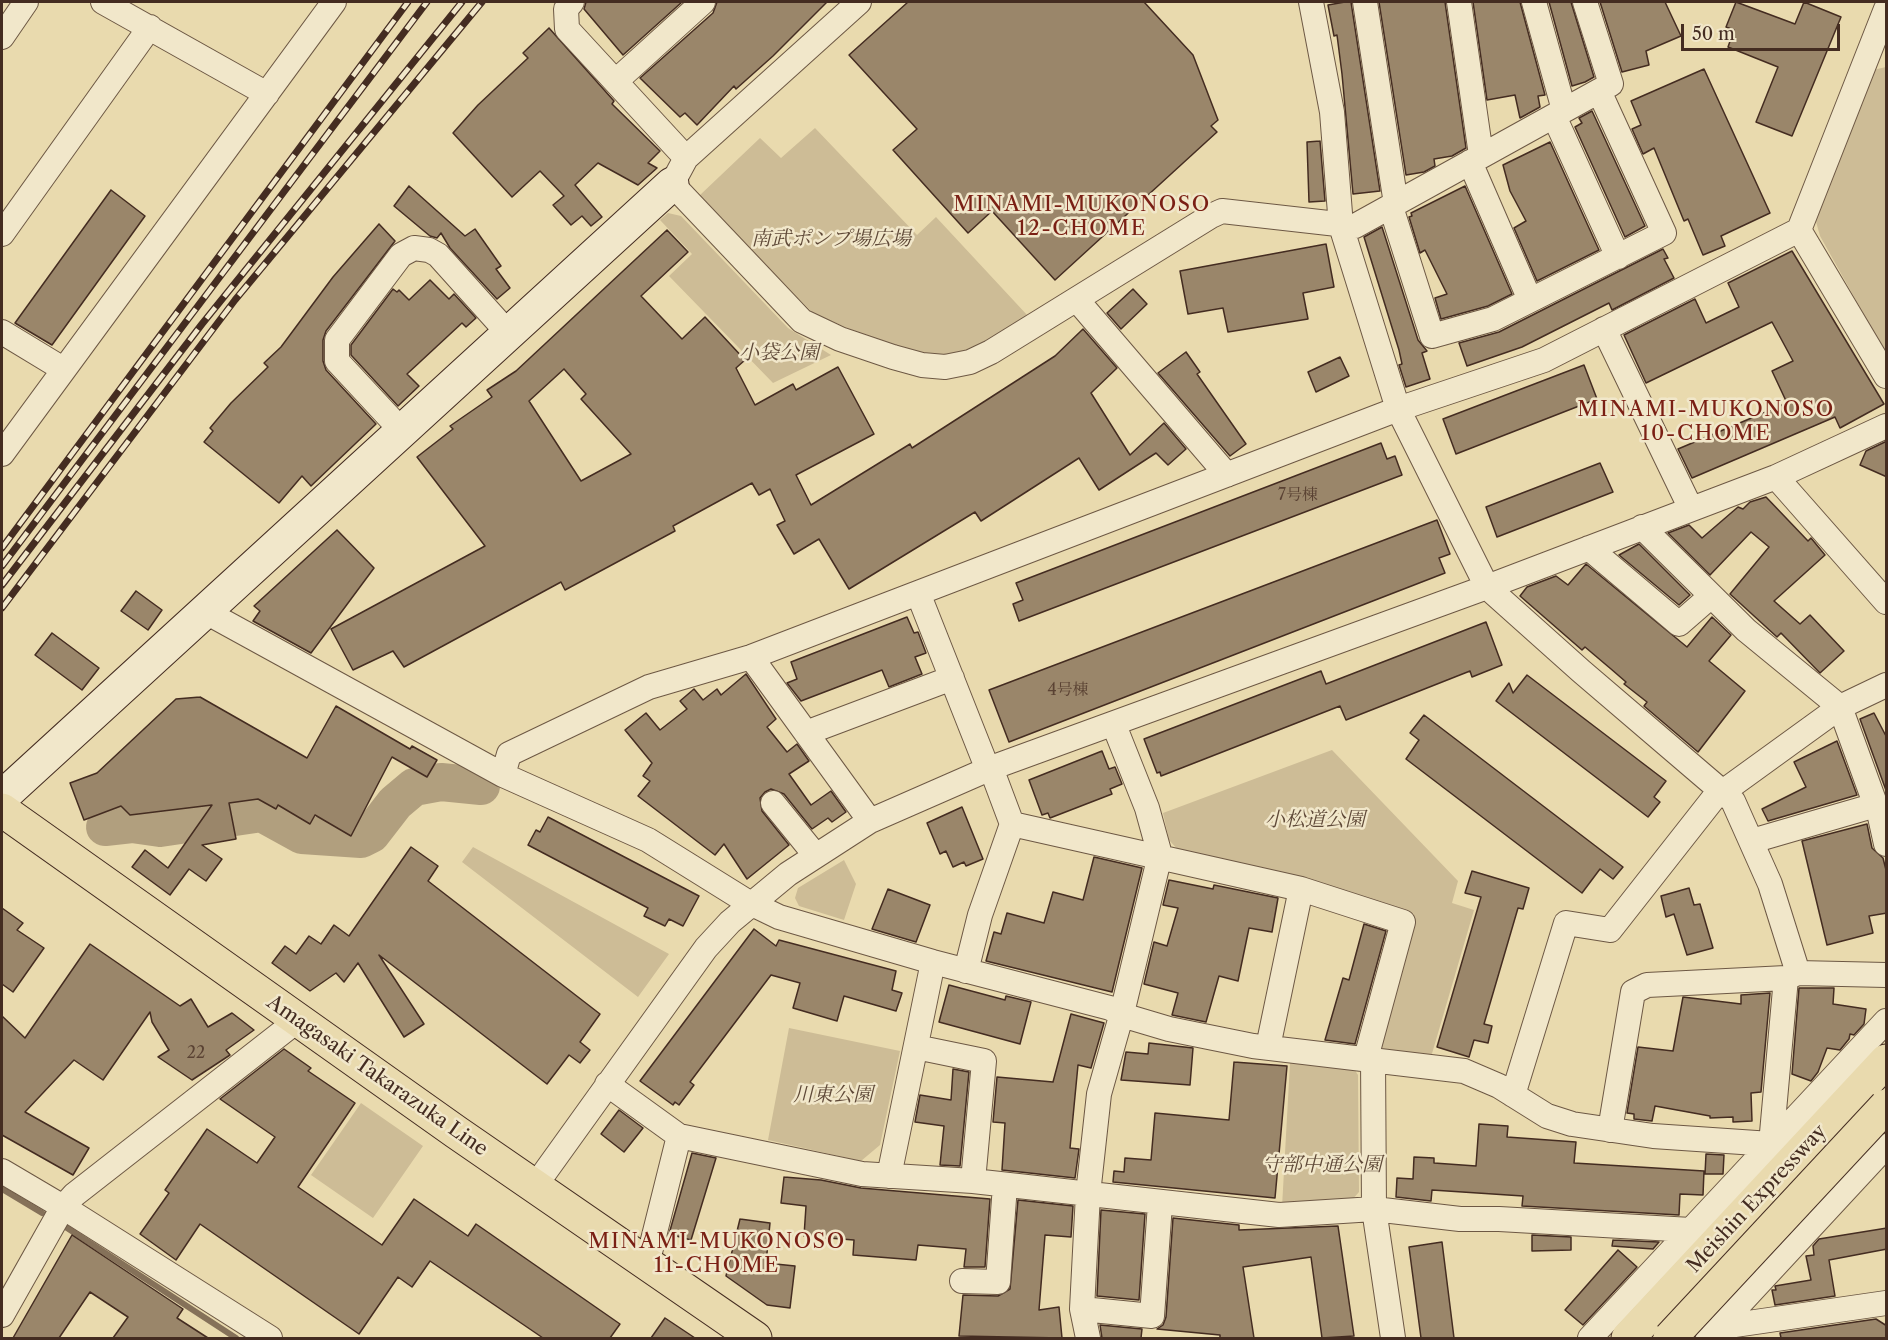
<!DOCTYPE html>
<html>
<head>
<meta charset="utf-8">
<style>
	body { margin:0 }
	#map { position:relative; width:1888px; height:1340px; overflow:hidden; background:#e9daae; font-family:"Libre Caslon Text",serif }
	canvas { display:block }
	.frame { position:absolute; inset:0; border:3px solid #442c21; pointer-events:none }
	.scale { position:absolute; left:1681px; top:24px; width:159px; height:27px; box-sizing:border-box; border:3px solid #442c21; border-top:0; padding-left:8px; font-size:18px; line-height:21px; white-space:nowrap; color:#442c21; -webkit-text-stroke:4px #f1e7ca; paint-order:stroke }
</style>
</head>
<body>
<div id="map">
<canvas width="1888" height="1340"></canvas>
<div class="frame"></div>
<div class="scale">50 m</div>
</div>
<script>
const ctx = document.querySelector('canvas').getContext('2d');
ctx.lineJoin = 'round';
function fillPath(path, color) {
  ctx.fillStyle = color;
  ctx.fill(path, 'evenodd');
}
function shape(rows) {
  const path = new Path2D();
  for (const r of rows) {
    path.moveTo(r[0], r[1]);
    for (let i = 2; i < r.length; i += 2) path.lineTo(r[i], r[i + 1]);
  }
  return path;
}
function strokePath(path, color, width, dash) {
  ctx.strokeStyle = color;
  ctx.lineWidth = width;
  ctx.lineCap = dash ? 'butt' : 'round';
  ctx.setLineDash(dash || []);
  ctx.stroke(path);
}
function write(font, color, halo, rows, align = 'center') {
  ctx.font = font + ' "Libre Caslon Text","Noto Serif JP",serif';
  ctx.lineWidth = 5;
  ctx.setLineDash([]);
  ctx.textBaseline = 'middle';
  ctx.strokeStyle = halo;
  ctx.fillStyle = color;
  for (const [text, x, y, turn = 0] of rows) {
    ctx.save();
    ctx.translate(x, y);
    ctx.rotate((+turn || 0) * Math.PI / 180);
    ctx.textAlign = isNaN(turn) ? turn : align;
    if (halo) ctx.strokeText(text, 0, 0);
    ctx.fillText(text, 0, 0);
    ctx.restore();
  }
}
fillPath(shape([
	[1886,67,1886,354,1820,236,1815,218,1873,70],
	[815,128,917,235,936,217,1028,316,967,356,934,358,899,350,813,313,699,196,760,138,781,158],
	[668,213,681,216,788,328,831,355,773,383,669,276,692,254,660,220],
	[1332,750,1458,881,1452,903,1474,910,1431,1057,1382,1051,1376,1043,1414,914,1280,872,1180,852,1169,840,1163,813],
	[473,847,669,954,638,997,462,862],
	[844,860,856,884,844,920,799,906,795,898,798,888],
	[789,1028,900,1051,880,1145,861,1161,768,1140],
	[1290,1063,1353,1067,1358,1075,1359,1192,1351,1201,1282,1207],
	[361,1103,423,1146,373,1218,311,1175]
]), '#cdbc96');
strokePath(shape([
	[2,1189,42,1213],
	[67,1228,236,1338]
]), '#857159', 6);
strokePath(shape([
	[105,827,132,824,160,828,262,813,302,835,361,839,371,834,395,803,414,787,441,782,481,786]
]), '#b19f7e', 38);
const building = shape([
	[586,2,682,2,623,55,584,9,586,2],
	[717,2,827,2,773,56,736,89,734,86,697,125,685,113,680,117,640,78,713,13,717,2],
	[908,2,1144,2,1193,55,1218,120,1211,126,1217,132,1055,280,992,211,968,233,893,150,917,129,849,55,908,2],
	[1345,2,1351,2,1380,191,1353,194,1342,74,1337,35,1334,36,1328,5,1345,2],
	[1379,2,1445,2,1466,148,1452,156,1434,159,1435,166,1424,172,1406,175,1379,2],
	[1473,2,1520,2,1545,95,1538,96,1540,107,1520,118,1515,95,1487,100,1473,2],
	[1549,2,1571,2,1594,77,1585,82,1572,86,1549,2],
	[1600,2,1665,2,1681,36,1646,51,1649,65,1622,72,1600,2],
	[1736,2,1795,24,1804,2,1841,17,1792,136,1756,122,1778,67,1728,47,1734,30,1726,27,1736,2],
	[549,28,614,101,612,104,660,151,648,163,657,168,638,185,598,163,575,185,602,217,591,226,582,216,571,225,553,205,564,196,540,171,512,197,453,133,478,105,528,58,523,53,549,28],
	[1704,69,1770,213,1721,236,1725,246,1703,255,1688,219,1684,221,1654,148,1643,154,1632,129,1641,125,1631,101,1704,69],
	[1592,111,1645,226,1625,237,1575,127,1582,123,1579,118,1592,111],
	[1320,141,1325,201,1309,202,1307,142,1320,141],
	[1550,142,1599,250,1537,281,1514,228,1526,221,1510,191,1503,165,1550,142],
	[409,186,465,236,475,229,501,266,496,269,510,288,497,299,450,248,441,233,437,238,430,236,394,206,409,186],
	[1465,186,1512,294,1488,306,1441,319,1435,298,1447,294,1425,250,1420,253,1409,217,1412,216,1411,213,1465,186],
	[111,190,145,216,52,345,15,323,111,190],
	[379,224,395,241,326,331,323,340,323,361,326,370,376,424,311,486,302,476,279,503,204,442,213,431,210,428,231,403,268,367,264,363,281,347,333,277,379,224],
	[1382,227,1418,340,1427,351,1422,353,1430,379,1406,387,1399,365,1402,364,1399,350,1364,237,1382,227],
	[667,230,688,252,641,296,682,339,705,317,745,360,736,368,755,405,793,384,796,390,838,367,874,434,796,475,811,505,910,444,912,448,1055,356,1083,329,1117,368,1091,393,1130,455,1164,423,1186,449,1168,465,1156,453,1099,490,1079,458,981,521,975,512,849,589,819,539,794,554,777,525,785,521,770,489,759,495,752,483,673,526,675,531,565,590,561,582,404,667,393,651,353,670,331,629,485,546,417,457,453,429,450,426,492,397,487,390,516,371,667,230],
	[564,369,586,394,581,399,631,454,581,481,529,401,564,369],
	[1326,244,1334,287,1303,293,1308,319,1228,332,1223,308,1188,314,1180,271,1326,244],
	[1663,249,1668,258,1664,259,1674,278,1612,310,1609,303,1522,347,1467,366,1459,343,1499,332,1663,249],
	[1792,251,1884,404,1840,428,1835,417,1692,478,1678,449,1787,403,1772,371,1793,361,1772,322,1646,383,1624,335,1695,299,1706,323,1739,307,1728,283,1792,251],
	[430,280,449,299,454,294,476,318,466,327,462,323,407,374,419,386,398,406,351,355,351,345,393,289,397,292,399,290,409,300,430,280],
	[1133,289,1147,304,1121,329,1107,313,1133,289],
	[1186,352,1200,372,1197,374,1246,444,1230,456,1158,373,1186,352],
	[1340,357,1349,376,1316,392,1308,372,1340,357],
	[1584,365,1597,399,1456,454,1443,419,1584,365],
	[1887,441,1887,477,1860,465,1866,451,1887,441],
	[1381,443,1387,459,1395,456,1402,475,1019,621,1013,604,1023,600,1016,583,1381,443],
	[1600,463,1613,492,1497,537,1486,507,1600,463],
	[1766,497,1808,541,1811,538,1825,555,1774,601,1800,624,1810,615,1844,651,1820,673,1781,633,1777,637,1730,594,1769,547,1751,532,1710,575,1668,533,1689,525,1702,538,1738,507,1743,509,1750,502,1766,497],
	[1437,520,1450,554,1439,558,1445,573,1009,742,989,690,1437,520],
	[337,530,374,568,311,653,253,621,260,611,254,606,337,530],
	[1639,544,1690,595,1679,605,1619,555,1639,544],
	[1586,564,1687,647,1712,617,1731,635,1709,661,1745,691,1698,752,1644,706,1647,702,1624,684,1626,682,1611,669,1585,647,1582,650,1520,596,1527,587,1556,576,1568,585,1586,564],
	[136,591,162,610,148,630,121,611,136,591],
	[907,617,914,633,918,632,926,653,915,657,922,674,889,687,882,670,801,701,787,683,797,679,791,662,907,617],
	[1486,622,1502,665,1472,677,1470,671,1346,720,1340,706,1161,776,1160,772,1157,773,1144,739,1321,671,1326,684,1486,622],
	[52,633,99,668,82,690,35,655,52,633],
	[746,674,776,719,767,727,787,752,797,744,809,761,789,774,811,805,831,791,846,812,832,822,828,818,812,829,784,794,771,789,765,792,760,798,762,811,789,845,747,879,724,844,715,855,638,796,650,781,643,776,652,763,625,730,646,713,660,730,687,709,680,701,694,689,703,700,717,689,721,695,746,674],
	[1527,675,1666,781,1654,797,1660,802,1648,817,1496,701,1509,683,1513,693,1527,675],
	[200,697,307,758,336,706,410,749,412,746,437,760,427,777,392,757,351,836,315,815,310,824,278,805,276,809,258,799,229,803,236,839,202,845,222,859,206,881,189,869,170,895,132,867,145,850,168,868,212,805,130,815,121,806,84,820,70,783,97,773,176,699,200,697],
	[1874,713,1887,738,1887,793,1860,719,1874,713],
	[1424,715,1623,867,1613,879,1600,869,1582,893,1406,759,1419,740,1410,733,1424,715],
	[1837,741,1857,795,1768,821,1762,809,1806,787,1794,762,1837,741],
	[1102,751,1109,769,1115,767,1122,784,1110,789,1112,794,1050,818,1048,813,1042,815,1029,780,1102,751],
	[962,807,983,859,966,866,964,862,953,867,946,851,940,854,927,823,962,807],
	[548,817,699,896,683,926,669,919,665,926,644,916,648,908,528,845,536,830,540,832,548,817],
	[1867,824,1872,848,1883,858,1887,874,1887,913,1869,916,1873,933,1827,945,1802,841,1867,824],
	[411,847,438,866,428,881,600,1014,580,1042,590,1050,580,1063,569,1055,547,1084,379,955,424,1024,404,1037,358,963,344,982,336,973,310,991,272,963,285,946,296,954,309,936,321,944,334,925,349,936,411,847],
	[1094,857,1142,868,1112,992,986,961,994,932,1001,934,1007,913,1044,923,1053,892,1083,900,1094,857],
	[1472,871,1529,888,1523,909,1518,908,1484,1024,1492,1026,1488,1043,1474,1040,1469,1057,1437,1047,1481,897,1465,893,1472,871],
	[1169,880,1213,889,1214,885,1278,898,1272,932,1249,928,1238,981,1219,976,1206,1022,1172,1015,1178,993,1144,984,1154,942,1167,946,1178,908,1163,905,1169,880],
	[1689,888,1694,905,1700,904,1713,948,1687,955,1674,914,1666,917,1661,896,1689,888],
	[888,889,930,905,916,942,872,929,888,889],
	[2,908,23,923,17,930,44,948,13,992,2,984,2,908],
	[1364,924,1386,931,1355,1044,1325,1040,1343,978,1349,980,1364,924],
	[754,929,776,946,779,940,896,971,892,990,902,993,896,1011,844,996,837,1021,793,1008,800,983,771,975,690,1082,694,1085,679,1105,675,1102,673,1105,640,1081,754,929],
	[90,944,180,1006,191,999,208,1027,232,1013,254,1030,226,1050,230,1055,192,1080,158,1057,169,1050,152,1022,150,1012,103,1080,74,1060,25,1112,89,1148,73,1175,2,1135,2,1016,25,1038,90,944],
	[949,985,1005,1000,1006,996,1031,1002,1020,1044,939,1022,949,985],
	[1799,988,1834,988,1833,1004,1866,1009,1864,1024,1854,1035,1850,1034,1849,1039,1840,1050,1827,1048,1818,1072,1811,1081,1792,1074,1799,988],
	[1770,993,1761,1092,1751,1093,1752,1121,1733,1122,1733,1117,1710,1118,1710,1116,1655,1106,1652,1121,1634,1119,1634,1114,1627,1113,1638,1047,1673,1051,1683,997,1741,1004,1741,995,1770,993],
	[1071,1014,1104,1023,1091,1068,1078,1065,1070,1148,1079,1149,1075,1178,1002,1170,1005,1123,993,1122,997,1077,1053,1082,1071,1014],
	[1149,1043,1193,1048,1190,1085,1121,1080,1126,1052,1148,1054,1149,1043],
	[284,1049,311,1068,308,1071,355,1103,298,1187,382,1245,414,1199,468,1236,476,1224,620,1324,610,1338,543,1338,430,1261,412,1287,398,1277,359,1334,200,1224,176,1260,140,1234,169,1193,165,1190,207,1129,257,1163,275,1137,220,1099,284,1049],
	[1234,1062,1287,1066,1275,1198,1113,1182,1114,1171,1124,1172,1125,1158,1151,1160,1155,1113,1229,1120,1234,1062],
	[953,1069,969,1072,960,1166,940,1165,944,1126,915,1122,920,1095,951,1100,953,1069],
	[619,1110,643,1128,624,1152,601,1134,619,1110],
	[1479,1124,1508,1126,1507,1137,1576,1142,1574,1163,1704,1171,1703,1195,1680,1194,1679,1215,1522,1206,1523,1196,1432,1190,1431,1201,1396,1197,1397,1178,1413,1179,1414,1157,1434,1158,1434,1163,1476,1166,1479,1124],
	[692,1153,716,1158,691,1240,669,1234,692,1153],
	[1706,1154,1724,1155,1723,1174,1705,1174,1706,1154],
	[784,1177,821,1180,861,1188,990,1199,985,1267,964,1267,966,1249,918,1245,916,1260,853,1255,854,1240,804,1236,806,1206,781,1203,784,1177],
	[1018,1200,1073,1206,1071,1237,1045,1235,1039,1310,1059,1307,1062,1338,959,1336,963,1295,998,1296,1010,1289,1018,1200],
	[1101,1210,1145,1214,1139,1300,1097,1296,1101,1210],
	[1173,1218,1239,1225,1239,1230,1338,1226,1354,1336,1322,1338,1311,1257,1243,1267,1254,1338,1220,1338,1220,1335,1157,1329,1163,1325,1166,1317,1173,1218],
	[740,1219,770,1223,766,1263,795,1266,790,1308,767,1305,726,1276,740,1219],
	[1887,1228,1887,1249,1829,1260,1835,1296,1775,1305,1772,1290,1776,1290,1775,1286,1811,1280,1806,1256,1814,1255,1813,1246,1819,1239,1887,1228],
	[72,1235,183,1309,177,1318,208,1338,113,1338,128,1317,90,1292,59,1338,13,1338,72,1235],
	[1532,1235,1571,1237,1571,1250,1532,1251,1532,1235],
	[1613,1240,1659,1242,1653,1249,1612,1246,1613,1240],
	[1442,1242,1454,1338,1421,1338,1409,1247,1442,1242],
	[1618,1250,1637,1267,1583,1325,1565,1310,1618,1250],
	[665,1318,695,1338,651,1338,665,1318],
	[1876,1319,1887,1326,1887,1338,1781,1338,1780,1333,1876,1319],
	[1100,1325,1142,1329,1141,1338,1102,1338,1100,1325]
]);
fillPath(building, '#9a866a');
strokePath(building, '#442c21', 1.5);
const street = shape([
	[103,2,267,94],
	[572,2,566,9,567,29,686,158],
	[859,2,686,158,672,184,802,321,840,339,893,357,922,365,945,367,970,362,991,352,1211,216,1222,211,1355,226,1599,91,1611,84,1585,2],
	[1311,2,1332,112,1341,226,1398,409,1487,587,1581,671,1733,801,1770,884,1798,973],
	[1365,2,1396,204],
	[1459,2,1481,155],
	[1534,2,1564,110],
	[2,37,26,2],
	[616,81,703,2],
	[1554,116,1618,257],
	[1470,162,1530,300],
	[1391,207,1432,336,1493,319,1664,233,1599,91],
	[1799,230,1886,376],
	[2,234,150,27],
	[1077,300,1227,475],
	[1604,329,1691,509],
	[2,332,63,369],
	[402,431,337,361,337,340,401,255,414,248,429,250,438,255,509,334],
	[2,454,334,2],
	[1776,477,1886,602],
	[1642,527,1746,630,1840,707,1880,817,1886,844],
	[1589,548,1679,624,1710,597],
	[918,593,988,770],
	[206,612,503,775,648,840,746,901,779,917,933,962,1110,1008,1132,1018,1169,1029,1253,1046,1464,1071,1499,1086,1547,1116,1572,1124,1653,1136,1771,1144,1786,978],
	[751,657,870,821],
	[806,733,952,678],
	[503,775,509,754,649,687,751,657,1398,409,1544,360,1799,230,1886,9],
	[773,803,816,856],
	[1012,824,1301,889,1403,922,1366,1058],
	[1752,841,1876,805],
	[966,971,980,915,1012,824,991,768],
	[916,1047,984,1061,973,1181],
	[1268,1047,1301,889],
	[1373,1058,1374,1209,1393,1338],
	[607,1084,679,1136,647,1264],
	[1513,1095,1566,923,1610,930,1713,799,1840,707,1886,685],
	[1610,1130,1633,992,1647,985,1786,978,1798,973,1886,975],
	[679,1136,862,1174,973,1181,1279,1215,1374,1209,1460,1219,1499,1219,1691,1230],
	[2,1171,63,1207,270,1338],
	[889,1176,933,962],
	[535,1186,706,948,730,922,788,874,870,821,991,768,1487,587,1776,477,1886,426],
	[962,1281,998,1282,1005,1185],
	[1082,1309,1152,1316,1160,1204],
	[2,1315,63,1207,74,1195,298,1020],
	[1714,1328,1886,1303],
	[1088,1338,1082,1309,1088,1194,1099,1094,1122,1013,1160,855,1147,808,1114,725],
	[1590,1338,1886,1021],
	[1708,1338,1886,1146]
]);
const secondary = shape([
	[2,797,672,184]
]);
const primary = shape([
	[2,810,456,1132,755,1338]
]);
const highway = shape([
	[1628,1338,1886,1061]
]);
strokePath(street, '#6d5844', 26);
strokePath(secondary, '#442c21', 35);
strokePath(primary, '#442c21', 35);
strokePath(highway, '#442c21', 35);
strokePath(street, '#f1e7ca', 24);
strokePath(secondary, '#f1e7ca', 33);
strokePath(primary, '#e9daae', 33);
strokePath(highway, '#e9daae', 33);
const rail = shape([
	[2,548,408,2],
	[2,566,427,2],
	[2,585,202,324,462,2],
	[2,608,235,300,482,2]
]);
strokePath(rail, '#442c21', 7);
strokePath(rail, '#f1e7ca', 4.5, [14]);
const highwayBridge = shape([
	[1670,1338,1886,1106]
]);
strokePath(highwayBridge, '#442c21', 35, []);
strokePath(highwayBridge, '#e9daae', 33);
write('16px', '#5a4233', null, [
	["7号棟",1298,495],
	["4号棟",1068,690],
	["22",196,1053]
]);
write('italic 20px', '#5f4938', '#f1e7ca', [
	["南武ポンプ場広場",831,239],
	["小袋公園",779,353],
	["小松道公園",1315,820],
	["川東公園",833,1095],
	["守部中通公園",1322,1165]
]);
write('20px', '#442c21', '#f1e7ca', [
	["Amagasaki Takarazuka Line",377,1076,35],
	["Meishin Expressway",1757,1199,-47]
]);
ctx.letterSpacing = '1.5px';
write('21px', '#7a1f14', '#f1e7ca', [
	["MINAMI-MUKONOSO",1082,205],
	["12-CHOME",1082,229],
	["MINAMI-MUKONOSO",1706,410],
	["10-CHOME",1706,434],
	["MINAMI-MUKONOSO",717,1242],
	["11-CHOME",717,1266]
]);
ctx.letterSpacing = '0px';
</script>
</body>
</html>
